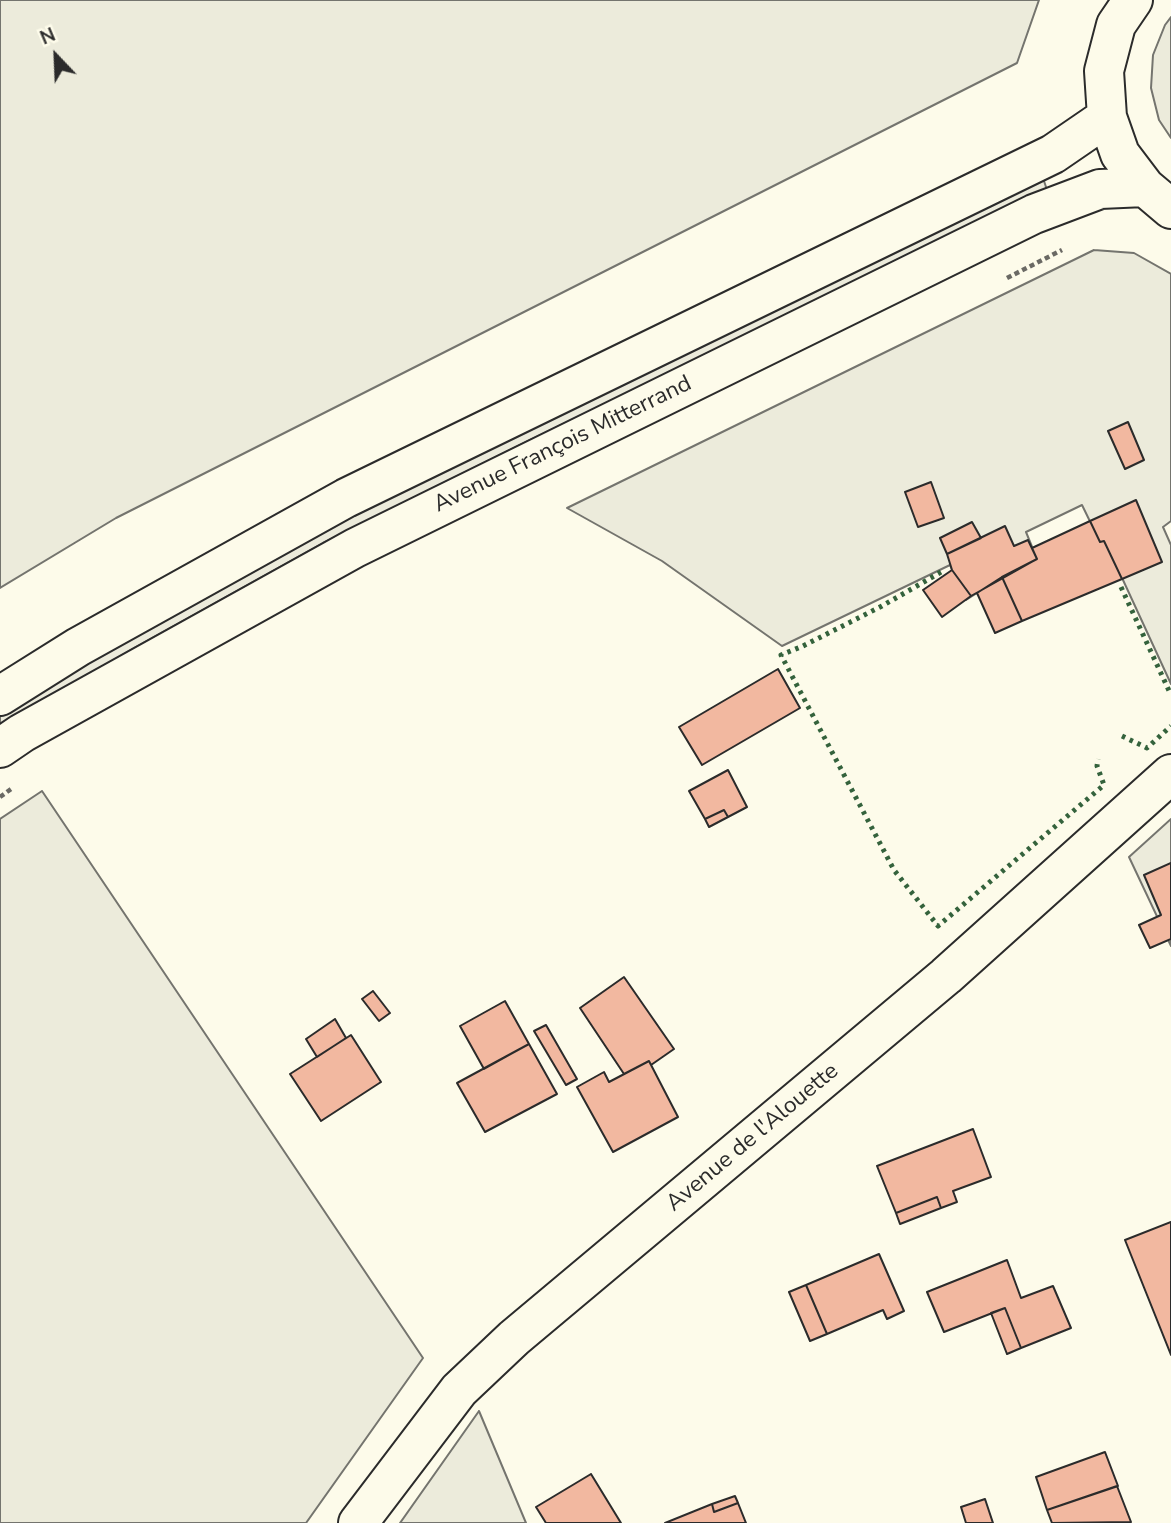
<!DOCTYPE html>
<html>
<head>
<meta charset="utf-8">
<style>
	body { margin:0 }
	#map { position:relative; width:1171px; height:1523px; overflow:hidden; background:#fdfbea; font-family:"Nunito Sans",sans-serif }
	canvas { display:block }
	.north { position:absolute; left:21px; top:21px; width:70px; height:70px; -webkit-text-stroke:5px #fdfbea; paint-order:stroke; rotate:337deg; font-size:19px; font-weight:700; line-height:28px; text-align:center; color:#2b2b2b }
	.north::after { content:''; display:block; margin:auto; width:24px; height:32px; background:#2b2b2b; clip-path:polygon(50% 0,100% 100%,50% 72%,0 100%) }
</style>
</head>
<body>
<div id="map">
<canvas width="1171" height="1523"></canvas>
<div class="north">N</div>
</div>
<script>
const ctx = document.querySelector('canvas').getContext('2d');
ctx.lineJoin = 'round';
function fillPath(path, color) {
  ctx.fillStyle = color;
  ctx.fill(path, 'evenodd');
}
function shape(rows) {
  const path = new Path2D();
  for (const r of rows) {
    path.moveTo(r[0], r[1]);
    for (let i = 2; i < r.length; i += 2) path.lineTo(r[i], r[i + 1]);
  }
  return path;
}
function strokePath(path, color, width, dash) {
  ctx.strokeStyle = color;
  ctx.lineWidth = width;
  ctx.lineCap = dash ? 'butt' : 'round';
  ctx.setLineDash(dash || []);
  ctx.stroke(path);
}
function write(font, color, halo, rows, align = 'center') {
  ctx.font = font + ' "Nunito Sans",sans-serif';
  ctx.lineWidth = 5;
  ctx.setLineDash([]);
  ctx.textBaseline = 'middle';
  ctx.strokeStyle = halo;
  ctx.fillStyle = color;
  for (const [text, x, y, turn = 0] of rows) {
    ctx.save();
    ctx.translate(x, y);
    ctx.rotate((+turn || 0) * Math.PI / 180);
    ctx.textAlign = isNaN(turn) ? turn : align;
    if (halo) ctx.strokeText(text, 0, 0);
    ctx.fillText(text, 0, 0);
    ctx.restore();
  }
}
const green = shape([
	[0,0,1039,0,1017,63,116,518,0,588,0,0],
	[1171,17,1171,138,1159,120,1151,88,1153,55,1165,25,1171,17],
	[1043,178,1047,190,522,444,323,543,134,648,61,691,0,729,0,714,240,573,427,476,1043,178],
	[1094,250,1134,253,1171,274,1171,521,1163,527,1171,545,1171,684,1105,541,1100,542,1082,505,1026,532,1037,559,1002,577,966,600,950,565,782,646,662,561,567,508,1094,250],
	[42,791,423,1358,306,1523,0,1523,0,819,42,791],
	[1171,819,1171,946,1129,857,1171,819],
	[479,1411,526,1523,400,1523,479,1411]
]);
fillPath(green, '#ecebdb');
strokePath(green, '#74746e', 2);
const building = shape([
	[1128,422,1144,460,1125,469,1108,431,1128,422],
	[931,482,944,518,918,527,905,492,931,482],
	[1136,500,1162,562,1122,579,1104,541,1100,542,1090,521,1136,500],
	[1090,521,1100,542,1104,541,1122,579,1022,621,1002,577,1037,559,1032,548,1090,521],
	[972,522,981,538,947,554,940,538,972,522],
	[1005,526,1014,546,1028,540,1037,559,971,596,952,570,947,554,1005,526],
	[952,570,971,596,942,617,923,590,952,570],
	[1002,577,1022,621,995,633,977,593,1002,577],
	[778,669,800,708,702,765,679,727,778,669],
	[728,770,747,807,728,817,724,810,705,819,689,791,728,770],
	[724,810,728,817,709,827,705,819,724,810],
	[1171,863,1171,939,1150,948,1139,925,1161,915,1144,875,1171,863],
	[624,977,674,1049,651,1065,649,1061,624,1074,580,1008,624,977],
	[373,991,390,1013,379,1021,362,999,373,991],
	[505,1001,529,1044,484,1069,460,1026,505,1001],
	[335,1019,346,1038,317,1057,306,1039,335,1019],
	[546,1025,577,1079,566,1085,534,1031,546,1025],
	[351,1035,381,1082,321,1121,290,1074,351,1035],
	[529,1044,557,1094,485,1132,457,1083,529,1044],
	[649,1061,678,1117,613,1152,577,1087,604,1072,609,1082,649,1061],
	[973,1129,991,1177,953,1191,957,1202,941,1208,937,1197,896,1213,877,1166,973,1129],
	[937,1197,941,1208,900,1224,896,1213,937,1197],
	[1171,1222,1171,1355,1125,1240,1171,1222],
	[879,1254,904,1311,887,1319,883,1310,827,1334,806,1285,879,1254],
	[1007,1260,1021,1298,1053,1286,1071,1328,1021,1348,1005,1308,944,1332,927,1292,1007,1260],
	[806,1285,827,1334,810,1341,789,1292,806,1285],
	[1005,1308,1021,1348,1007,1354,991,1313,1005,1308],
	[1105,1452,1118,1486,1047,1510,1036,1477,1105,1452],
	[591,1474,621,1523,546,1523,536,1507,591,1474],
	[1117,1486,1131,1522,1052,1523,1047,1510,1117,1486],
	[735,1496,738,1503,714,1512,712,1504,735,1496],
	[985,1499,993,1523,966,1523,961,1507,985,1499],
	[738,1503,746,1523,665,1523,712,1504,714,1512,738,1503]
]);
fillPath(building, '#f2b8a0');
strokePath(building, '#2b2b2b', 2);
const minor = shape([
	[358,1523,459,1390,514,1338,946,976,1171,774]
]);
const major = shape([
	[1133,0,1116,25,1104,71,1107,117,1120,154,1145,187,1171,209],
	[0,696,78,647,346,498,1053,154,1107,117],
	[0,748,22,733,355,548,1034,214,1100,189,1145,187]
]);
strokePath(minor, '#2b2b2b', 42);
strokePath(major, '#2b2b2b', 42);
strokePath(shape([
	[1007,278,1062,250],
	[0,797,11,789]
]), '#6a6964', 4.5, [5, 3.5]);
strokePath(minor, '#fdfbea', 38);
strokePath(major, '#fdfbea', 38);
strokePath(shape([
	[941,572,882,606,803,646,781,655,894,870,938,926,1104,785,1097,766,1098,759],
	[1121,587,1171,695],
	[1122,736,1147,748,1171,726]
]), '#34623c', 5, [3.5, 5]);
write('23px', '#2b2b2b', '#fdfbea', [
	["Avenue François Mitterrand",563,445,-26],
	["Avenue de l'Alouette",753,1138,-40]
]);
</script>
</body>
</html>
